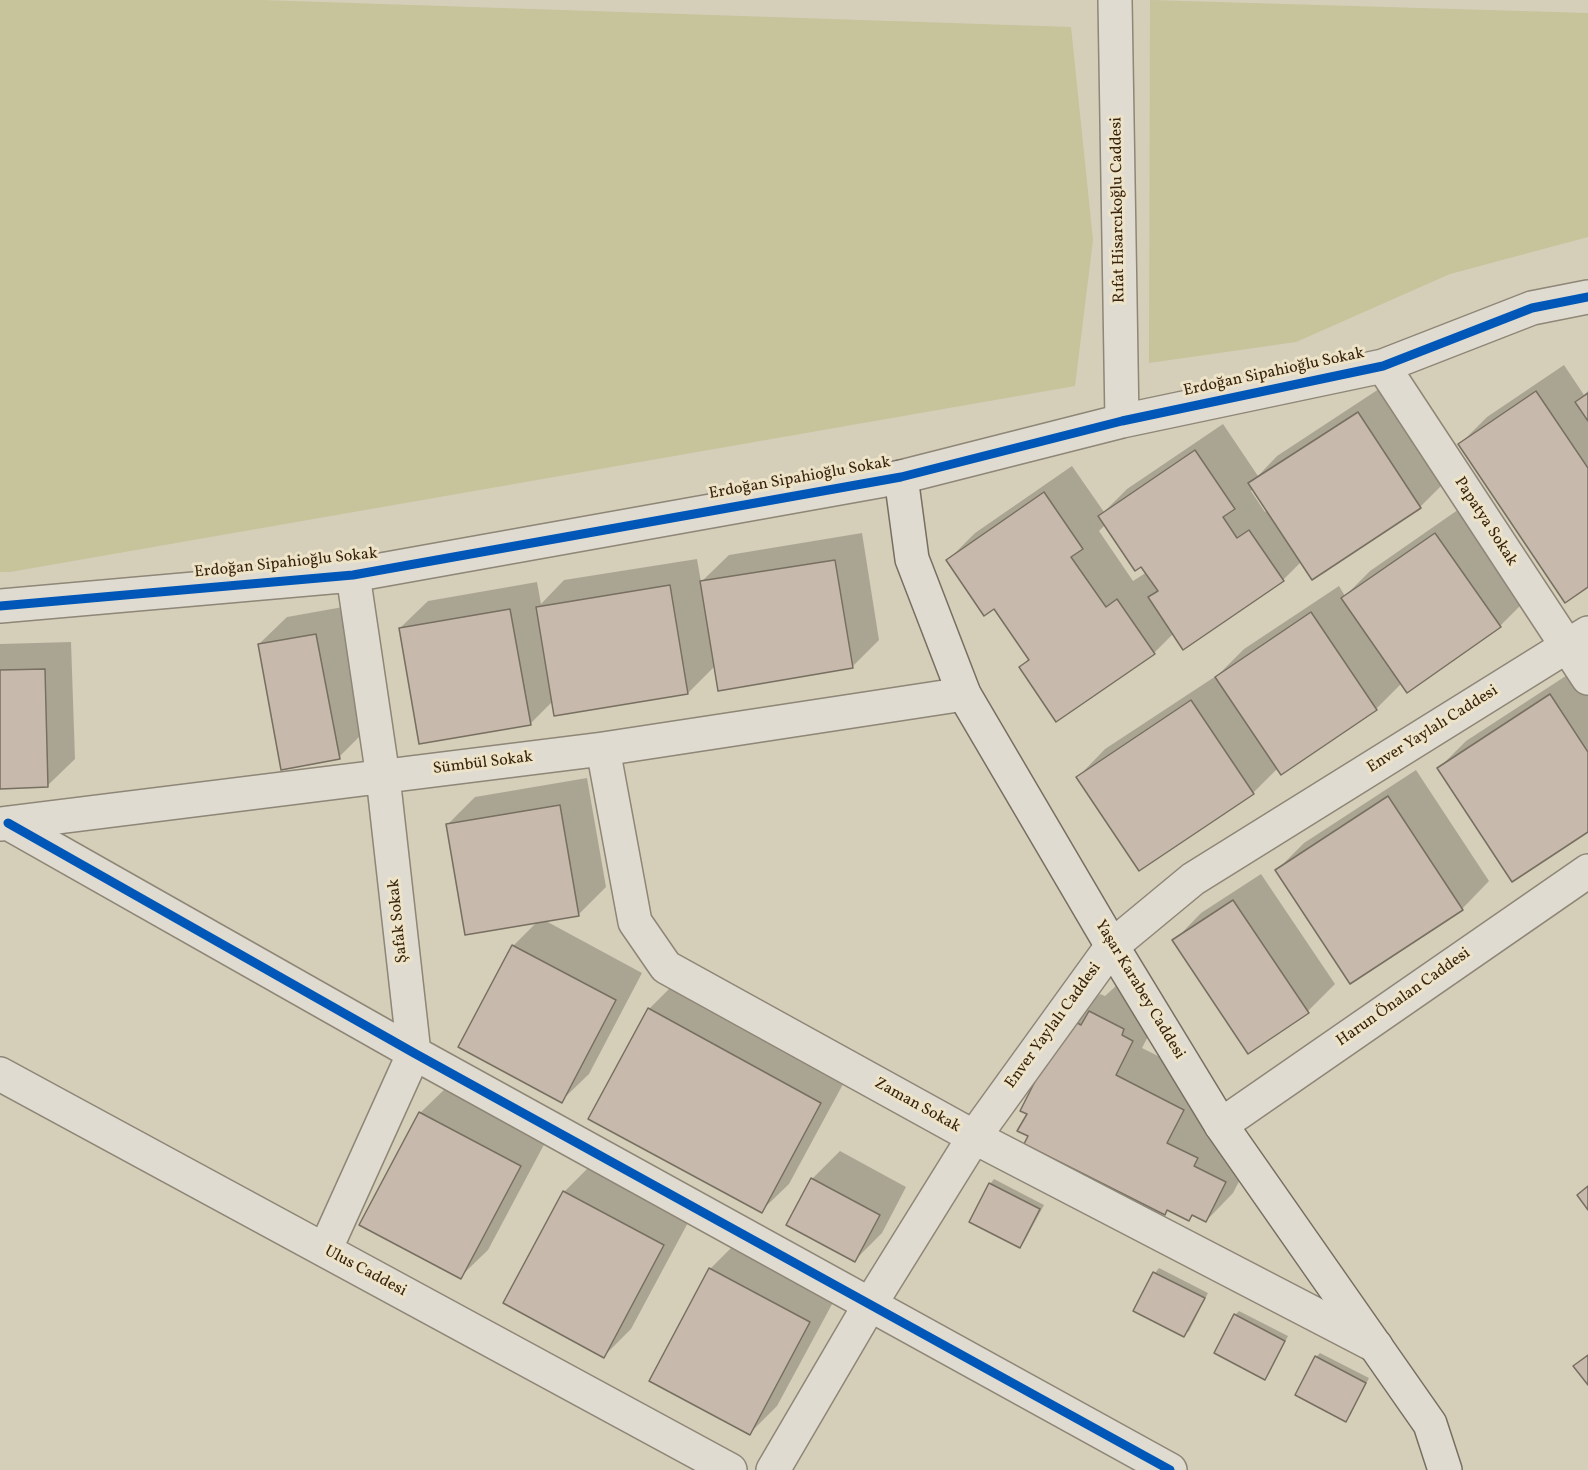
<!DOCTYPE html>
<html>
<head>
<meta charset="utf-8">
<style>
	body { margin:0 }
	canvas { display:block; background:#d5ceb8 }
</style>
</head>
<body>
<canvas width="1588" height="1470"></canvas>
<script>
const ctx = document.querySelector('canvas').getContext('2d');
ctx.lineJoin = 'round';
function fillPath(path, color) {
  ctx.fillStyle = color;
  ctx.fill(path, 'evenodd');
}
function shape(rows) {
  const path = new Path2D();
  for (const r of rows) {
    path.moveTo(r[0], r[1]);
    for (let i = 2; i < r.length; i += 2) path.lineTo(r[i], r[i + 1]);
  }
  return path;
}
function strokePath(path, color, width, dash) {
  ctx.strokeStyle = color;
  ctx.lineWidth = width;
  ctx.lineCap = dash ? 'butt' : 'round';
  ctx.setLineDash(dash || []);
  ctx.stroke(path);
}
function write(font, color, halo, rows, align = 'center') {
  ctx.font = font + ' Vollkorn,serif';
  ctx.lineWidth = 6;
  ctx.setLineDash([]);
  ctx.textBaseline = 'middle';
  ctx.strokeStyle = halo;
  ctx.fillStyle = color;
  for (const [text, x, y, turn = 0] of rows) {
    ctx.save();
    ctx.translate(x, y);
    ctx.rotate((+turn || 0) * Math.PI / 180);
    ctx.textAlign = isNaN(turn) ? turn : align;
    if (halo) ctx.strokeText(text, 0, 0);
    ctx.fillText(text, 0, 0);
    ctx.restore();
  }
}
fillPath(shape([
	[0,0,262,0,1071,27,1093,240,1075,386,10,572,0,572],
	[1150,0,1588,13,1588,237,1450,274,1296,342,1149,363]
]), '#c7c39b');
fillPath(shape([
	[1564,365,1584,395,1588,391,1588,586,1460,444,1487,417],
	[1385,385,1448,479,1420,507,1312,578,1302,561,1283,580,1174,633,1154,653,1021,667,1029,658,994,607,948,560,975,533,1072,466,1104,512,1127,489,1223,424,1258,476,1277,456],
	[1253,489,1267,510,1265,512,1251,491],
	[1105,525,1147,572,1133,581,1099,531],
	[1462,507,1527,599,1500,626,1402,683,1376,709,1278,768,1253,793,1140,869,1078,777,1105,749,1219,674,1244,649,1339,586,1345,596,1370,571],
	[862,533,879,640,852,667,716,665,688,693,553,701,530,724,400,628,428,601,537,582,541,604,564,580,697,559,701,582,729,555],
	[343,607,366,730,339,757,259,644,287,617],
	[71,642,75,759,47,786,0,787,0,644],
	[1578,668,1588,684,1588,830,1439,768,1466,741],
	[1416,770,1489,881,1462,909,1277,870,1304,843],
	[587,778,606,887,579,914,544,920,642,973,589,1074,561,1101,513,946,538,921,448,824,475,797],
	[1261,874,1335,984,1308,1011,1174,941,1201,913],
	[676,982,848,1075,789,1184,761,1211,649,1009],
	[1117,985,1160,1013,1142,1048,1210,1082,1194,1115,1224,1131,1253,1155,1233,1193,1206,1221,1194,1214,1188,1219,1168,1209,1164,1213,1073,1021,1100,994,1105,996],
	[448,1086,547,1139,488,1250,460,1277,420,1113],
	[840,1151,906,1187,882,1233,855,1260,812,1179],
	[592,1164,691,1217,631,1329,604,1356,505,1303,564,1192],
	[994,1179,1044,1205,1024,1242,1020,1246,990,1184],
	[737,1242,837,1295,777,1406,750,1433,710,1269],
	[1159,1268,1208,1293,1189,1331,1184,1335,1135,1310,1155,1273],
	[1239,1311,1288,1336,1269,1374,1265,1378,1235,1315],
	[1320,1353,1369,1378,1350,1416,1345,1420,1316,1357]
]), '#0003');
const building = shape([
	[1536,391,1588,468,1588,587,1565,603,1458,444,1536,391],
	[1588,393,1588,421,1575,402,1588,393],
	[1358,412,1421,508,1312,580,1248,483,1358,412],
	[1195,450,1235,509,1223,517,1237,538,1249,530,1284,581,1183,650,1148,597,1158,591,1141,567,1135,571,1098,516,1195,450],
	[1044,492,1083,549,1071,557,1106,607,1117,599,1155,654,1056,722,1019,667,1029,660,994,609,984,616,946,560,1044,492],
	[1435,533,1501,627,1407,693,1341,598,1435,533],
	[835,560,853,668,718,691,700,581,835,560],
	[670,585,688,694,554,716,536,607,670,585],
	[510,609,531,725,419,744,399,628,510,609],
	[1311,612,1377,710,1281,775,1215,677,1311,612],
	[316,634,340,759,281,770,258,644,316,634],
	[45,669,48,787,0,789,0,670,45,669],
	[1550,694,1588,752,1588,832,1512,882,1437,768,1550,694],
	[1191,700,1254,794,1139,871,1076,777,1191,700],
	[1388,796,1463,910,1350,984,1275,870,1388,796],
	[560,805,579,916,465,935,446,824,560,805],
	[1233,900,1309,1013,1248,1054,1172,940,1233,900],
	[512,945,616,1000,562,1103,458,1047,512,945],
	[648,1008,821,1103,762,1213,588,1119,648,1008],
	[1089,1011,1124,1029,1122,1035,1133,1041,1116,1075,1184,1110,1167,1143,1198,1158,1194,1166,1226,1182,1206,1222,1192,1215,1189,1221,1167,1210,1165,1215,1024,1144,1028,1136,1017,1131,1027,1114,1020,1111,1058,1036,1072,1020,1081,1025,1089,1011],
	[419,1112,521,1166,461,1279,359,1225,419,1112],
	[811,1178,880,1215,855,1262,786,1225,811,1178],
	[989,1183,1040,1209,1020,1248,969,1222,989,1183],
	[1588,1186,1588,1210,1577,1195,1588,1186],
	[563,1191,664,1245,604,1358,503,1303,563,1191],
	[709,1268,810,1322,750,1435,649,1381,709,1268],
	[1153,1272,1205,1298,1184,1337,1133,1311,1153,1272],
	[1234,1314,1285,1341,1265,1380,1214,1353,1234,1314],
	[1588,1355,1588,1385,1573,1366,1588,1355],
	[1315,1356,1366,1383,1346,1422,1295,1395,1315,1356]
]);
fillPath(building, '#c7b9ab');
strokePath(building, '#776f61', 1.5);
const street = shape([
	[1115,0,1122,421],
	[1383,366,1588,678],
	[0,606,353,575,901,477,1122,421,1383,366,1532,308,1588,297],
	[603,749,635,922,666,967,974,1137,1376,1346],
	[8,823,414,1053,1170,1470],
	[2,824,603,749,964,694],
	[0,1074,730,1470],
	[1221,1125,1588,871],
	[325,1250,414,1053,383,777,353,575],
	[773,1470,869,1306,974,1137,1112,946,1193,879,1588,633]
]);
const secondary = shape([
	[901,477,912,559,964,694,1112,946,1221,1125,1430,1424,1445,1470]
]);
strokePath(street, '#8e8677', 36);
strokePath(secondary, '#776f61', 36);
strokePath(street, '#dfdbd0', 33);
strokePath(secondary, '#dfdbd0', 33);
strokePath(shape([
	[0,606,353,575,901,477,1122,421,1383,366,1532,308,1588,297],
	[8,823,414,1053,1170,1470]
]), '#0057b8', 9);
write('16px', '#39230a', '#ece3c9', [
	["Rıfat Hisarcıkoğlu Caddesi",1119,210,-91],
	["Erdoğan Sipahioğlu Sokak",1274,373,-12],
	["Erdoğan Sipahioğlu Sokak",800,479,-10],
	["Papatya Sokak",1485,522,57],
	["Erdoğan Sipahioğlu Sokak",286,564,-6],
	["Enver Yaylalı Caddesi",1433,730,-32],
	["Sümbül Sokak",483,764,-7],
	["Şafak Sokak",399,921,-96],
	["Yaşar Karabey Caddesi",1139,990,59],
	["Harun Önalan Caddesi",1404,998,-35],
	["Enver Yaylalı Caddesi",1054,1026,-54],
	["Zaman Sokak",917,1106,29],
	["Ulus Caddesi",365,1272,28]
]);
</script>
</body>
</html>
